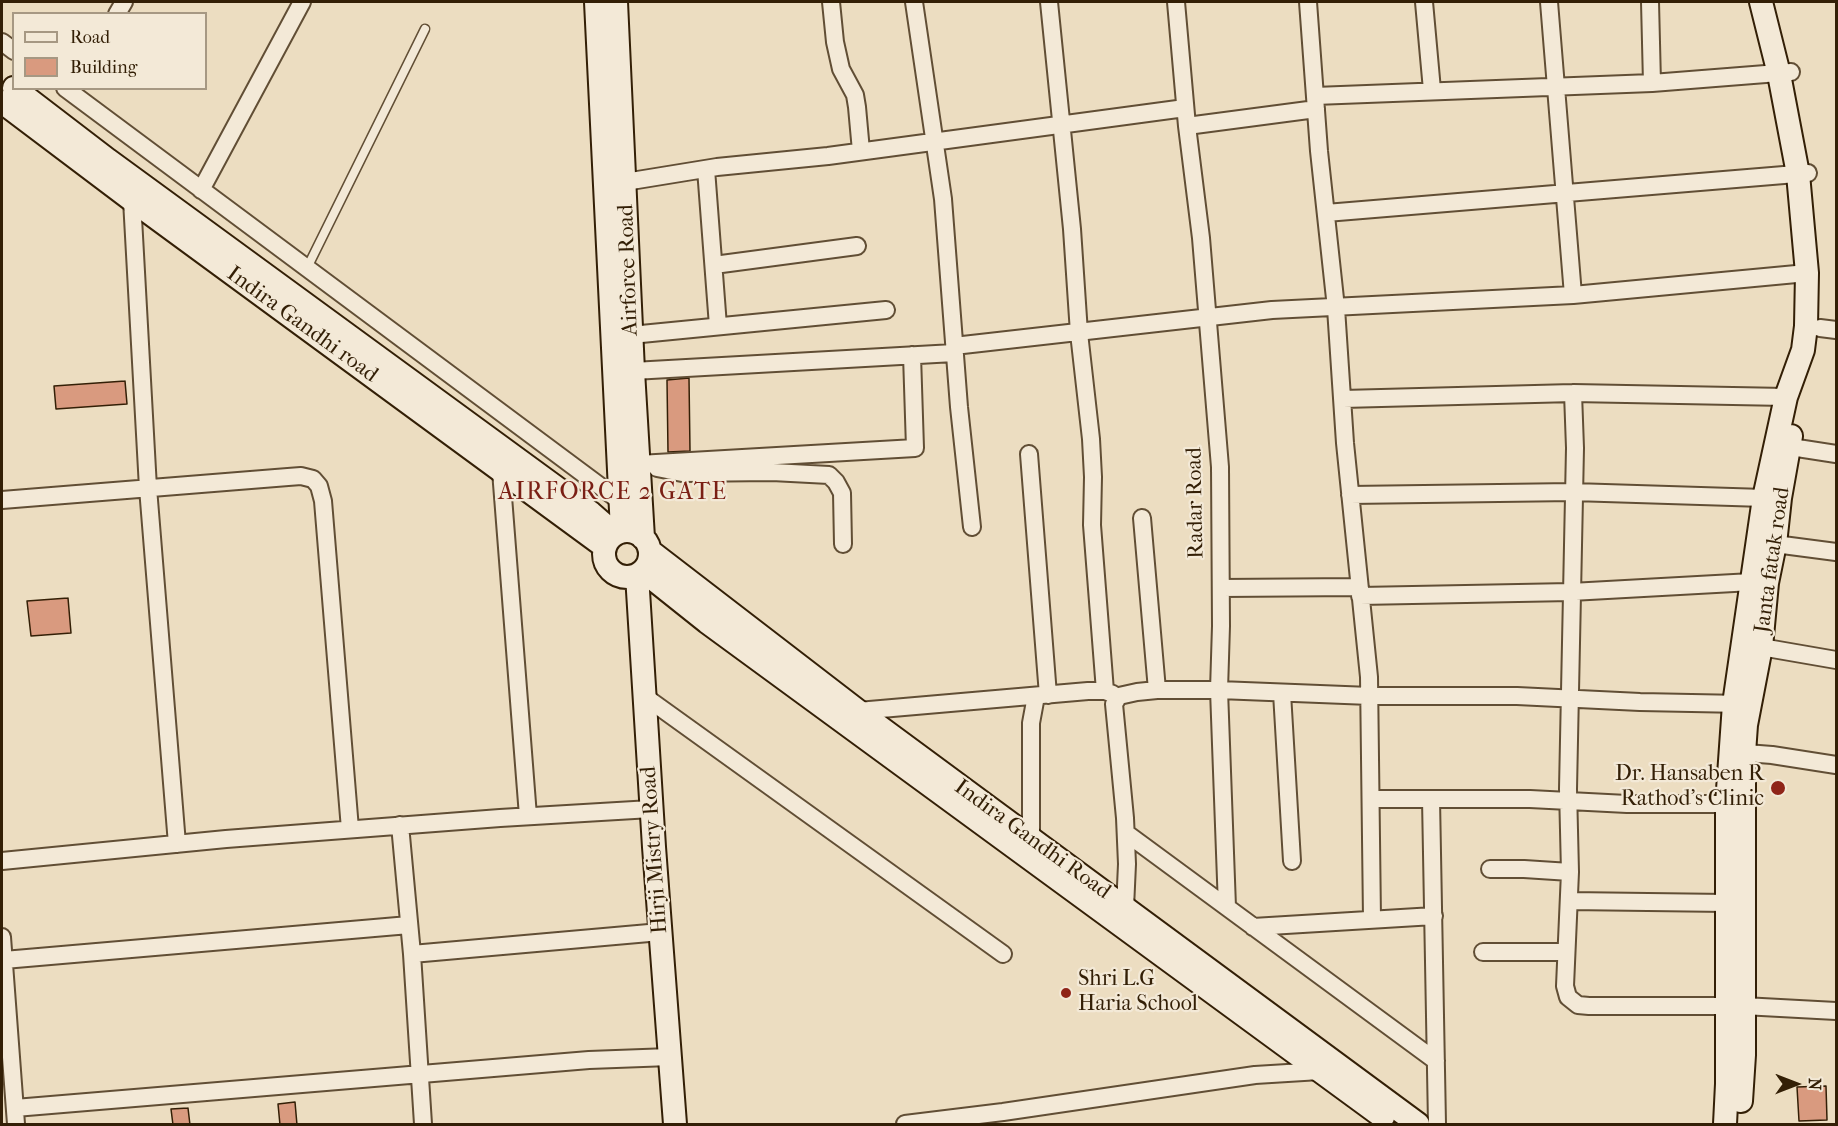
<!DOCTYPE html>
<html>
<head>
<meta charset="utf-8">
<style>
	body { margin:0 }
	#map { position:relative; width:1838px; height:1126px; overflow:hidden; background:#ecddc1; font-family:"IM FELL French Canon",serif }
	canvas { display:block }
	.frame { position:absolute; inset:0; border:3px solid #331f06; pointer-events:none }
	.legend { position:absolute; left:12px; top:12px; width:195px; height:78px; box-sizing:border-box; background:#f3e9d7; border:2px solid #a69883; margin:0; padding:8px 10px; list-style:none; font-size:18px; color:#331f06 }
	.legend li { display:flex; align-items:center; gap:12px; height:30px }
	.legend b { width:30px; border:2px solid #a69883 }
	.north { position:absolute; left:1766px; top:1054px; width:60px; height:60px; -webkit-text-stroke:4px #f3e9d7; paint-order:stroke; rotate:90deg; font-size:16px; font-weight:700; line-height:24px; text-align:center; color:#331f06 }
	.north::after { content:''; display:block; margin:auto; width:21px; height:27px; background:#331f06; clip-path:polygon(50% 0,100% 100%,50% 72%,0 100%) }
</style>
</head>
<body>
<div id="map">
<canvas width="1838" height="1126"></canvas>
<div class="frame"></div>
<ul class="legend">
<li><b style="height:8px;background:#f3e9d7"></b>Road</li>
<li><b style="height:16px;background:#d99a7f"></b>Building</li>
</ul>
<div class="north">N</div>
</div>
<script>
const ctx = document.querySelector('canvas').getContext('2d');
ctx.lineJoin = 'round';
function fillPath(path, color) {
  ctx.fillStyle = color;
  ctx.fill(path, 'evenodd');
}
function shape(rows) {
  const path = new Path2D();
  for (const r of rows) {
    if (r.length === 3) {
      path.moveTo(r[0] + r[2], r[1]);
      path.arc(r[0], r[1], r[2], 0, 2 * Math.PI);
      continue;
    }
    path.moveTo(r[0], r[1]);
    for (let i = 2; i < r.length; i += 2) path.lineTo(r[i], r[i + 1]);
  }
  return path;
}
function strokePath(path, color, width, dash) {
  ctx.strokeStyle = color;
  ctx.lineWidth = width;
  ctx.lineCap = dash ? 'butt' : 'round';
  ctx.setLineDash(dash || []);
  ctx.stroke(path);
}
function write(font, color, halo, rows, align = 'center') {
  ctx.font = font + ' "IM FELL French Canon",serif';
  ctx.lineWidth = 4.5;
  ctx.setLineDash([]);
  ctx.textBaseline = 'middle';
  ctx.strokeStyle = halo;
  ctx.fillStyle = color;
  for (const [text, x, y, turn = 0] of rows) {
    ctx.save();
    ctx.translate(x, y);
    ctx.rotate((+turn || 0) * Math.PI / 180);
    ctx.textAlign = isNaN(turn) ? turn : align;
    if (halo) ctx.strokeText(text, 0, 0);
    ctx.fillText(text, 0, 0);
    ctx.restore();
  }
}
const building = shape([
	[689,378,690,451,668,452,667,380,689,378],
	[125,381,127,404,56,409,54,386,125,381],
	[68,598,71,633,31,636,27,601,68,598],
	[1826,1086,1827,1120,1799,1121,1797,1087,1826,1086],
	[295,1102,297,1125,280,1125,278,1104,295,1102],
	[188,1108,190,1125,173,1125,171,1109,188,1108]
]);
fillPath(building, '#d99a7f');
strokePath(building, '#331f06', 1.5);
const lane = shape([
	[307,268,425,29]
]);
const street = shape([
	[831,2,835,42,841,69,855,95,857,107,861,151],
	[914,2,943,199,959,407,972,527],
	[1049,2,1072,229,1079,333,1091,439,1093,477,1092,525,1105,691],
	[1308,2,1319,151,1336,308,1345,443,1369,677,1372,919],
	[1424,2,1432,90],
	[1549,2,1573,295],
	[1650,2,1652,83],
	[117,14,124,2],
	[2,42,14,51],
	[65,88,620,501],
	[1315,96,1652,83,1791,72],
	[1187,126,1316,109],
	[706,169,718,326],
	[625,182,717,167,828,156,1185,108],
	[201,190,302,2],
	[132,200,148,488,177,844],
	[1326,213,1808,173],
	[714,265,857,246],
	[1820,328,1836,330],
	[631,335,886,310],
	[954,346,1272,310,1573,295,1807,273],
	[633,371,954,353],
	[1573,393,1575,448,1568,789,1570,872,1565,986,1568,997,1578,1005,1589,1006,1743,1006,1836,1011],
	[1343,399,1573,393,1786,397],
	[1778,445,1836,454],
	[1029,454,1048,695],
	[639,464,915,448,912,355],
	[657,468,682,473,772,472,829,475,836,482,842,493,843,544],
	[501,471,528,816],
	[1350,495,1573,492,1764,498],
	[2,500,288,477,301,476,313,479,319,486,323,501,350,829],
	[1142,518,1157,690],
	[1775,544,1836,552],
	[1221,588,1359,587],
	[1360,596,1571,592,1752,582],
	[1761,647,1836,660],
	[1282,693,1292,861],
	[644,696,1003,954],
	[858,711,1088,691,1105,691,1113,694],
	[1733,752,1772,755,1836,765],
	[1371,799,1530,799,1627,804,1727,804],
	[1431,799,1437,1124],
	[400,825,412,954,423,1124],
	[1126,833,1436,1061],
	[1031,839,1031,723,1036,696],
	[2,861,226,839,500,818,651,809],
	[1490,869,1524,869,1570,872],
	[1569,901,1727,903],
	[1227,907,1219,690,1370,696,1517,696,1640,702,1743,704],
	[1125,908,1127,864,1125,818,1114,704,1119,696,1137,692,1157,690,1219,690,1221,626,1220,467,1201,238,1187,126,1176,2],
	[1253,927,1434,916],
	[2,937,16,1124],
	[1483,952,1566,952],
	[412,954,649,933],
	[4,960,409,925],
	[15,1108,589,1060,670,1057],
	[905,1124,1003,1112,1255,1075,1320,1071]
]);
const secondary = shape([
	[596,2,622,531],
	[616,2,633,371,643,538],
	[14,88,108,160,591,513,615,534],
	[2,102,132,200,605,547],
	[627,554,23],
	[650,551,858,711,1418,1124],
	[643,571,707,622,1383,1117],
	[637,575,654,847,675,1124],
	[1741,1101,1744,1055,1744,753,1746,725,1761,647,1767,583,1775,544,1780,498,1791,436],
	[1725,1124,1727,1084,1727,804,1734,704,1764,498,1786,397,1803,350,1806,326,1807,273,1798,174,1779,74,1761,2]
]);
strokePath(lane, '#614e35', 11);
strokePath(street, '#614e35', 20);
strokePath(secondary, '#331f06', 26);
strokePath(lane, '#f3e9d7', 8);
strokePath(street, '#f3e9d7', 16);
strokePath(secondary, '#f3e9d7', 22);
for (const [x, y, r, color] of [
	[1778,788,8,"#8f2418"],
	[1066,993,6,"#8f2418"]
]) {
  const dot = new Path2D();
  dot.arc(x, y, r, 0, 2 * Math.PI);
  ctx.fillStyle = color;
  ctx.fill(dot);
  strokePath(dot, '#f3e9d7', 2);
}
write('22px', '#331f06', '#f3e9d7', [
	["Airforce Road",629,270,-92],
	["Indira Gandhi road",302,325,36],
	["Radar Road",1196,503,-91],
	["Janta fatak road",1773,560,-82],
	["Indira Gandhi Road",1032,840,36],
	["Hirji Mistry Road",655,850,-94]
]);
write('22px', '#331f06', '#f3e9d7', [
	["Dr. Hansaben R",1764,775],
	["Rathod's Clinic",1764,800],
	["Shri L.G",1078,980,"left"],
	["Haria School",1078,1005,"left"]
], 'right');
ctx.letterSpacing = '1.5px';
write('24px', '#7a1f14', '#f3e9d7', [
	["AIRFORCE 2 GATE",613,493]
]);
ctx.letterSpacing = '0px';
</script>
</body>
</html>
